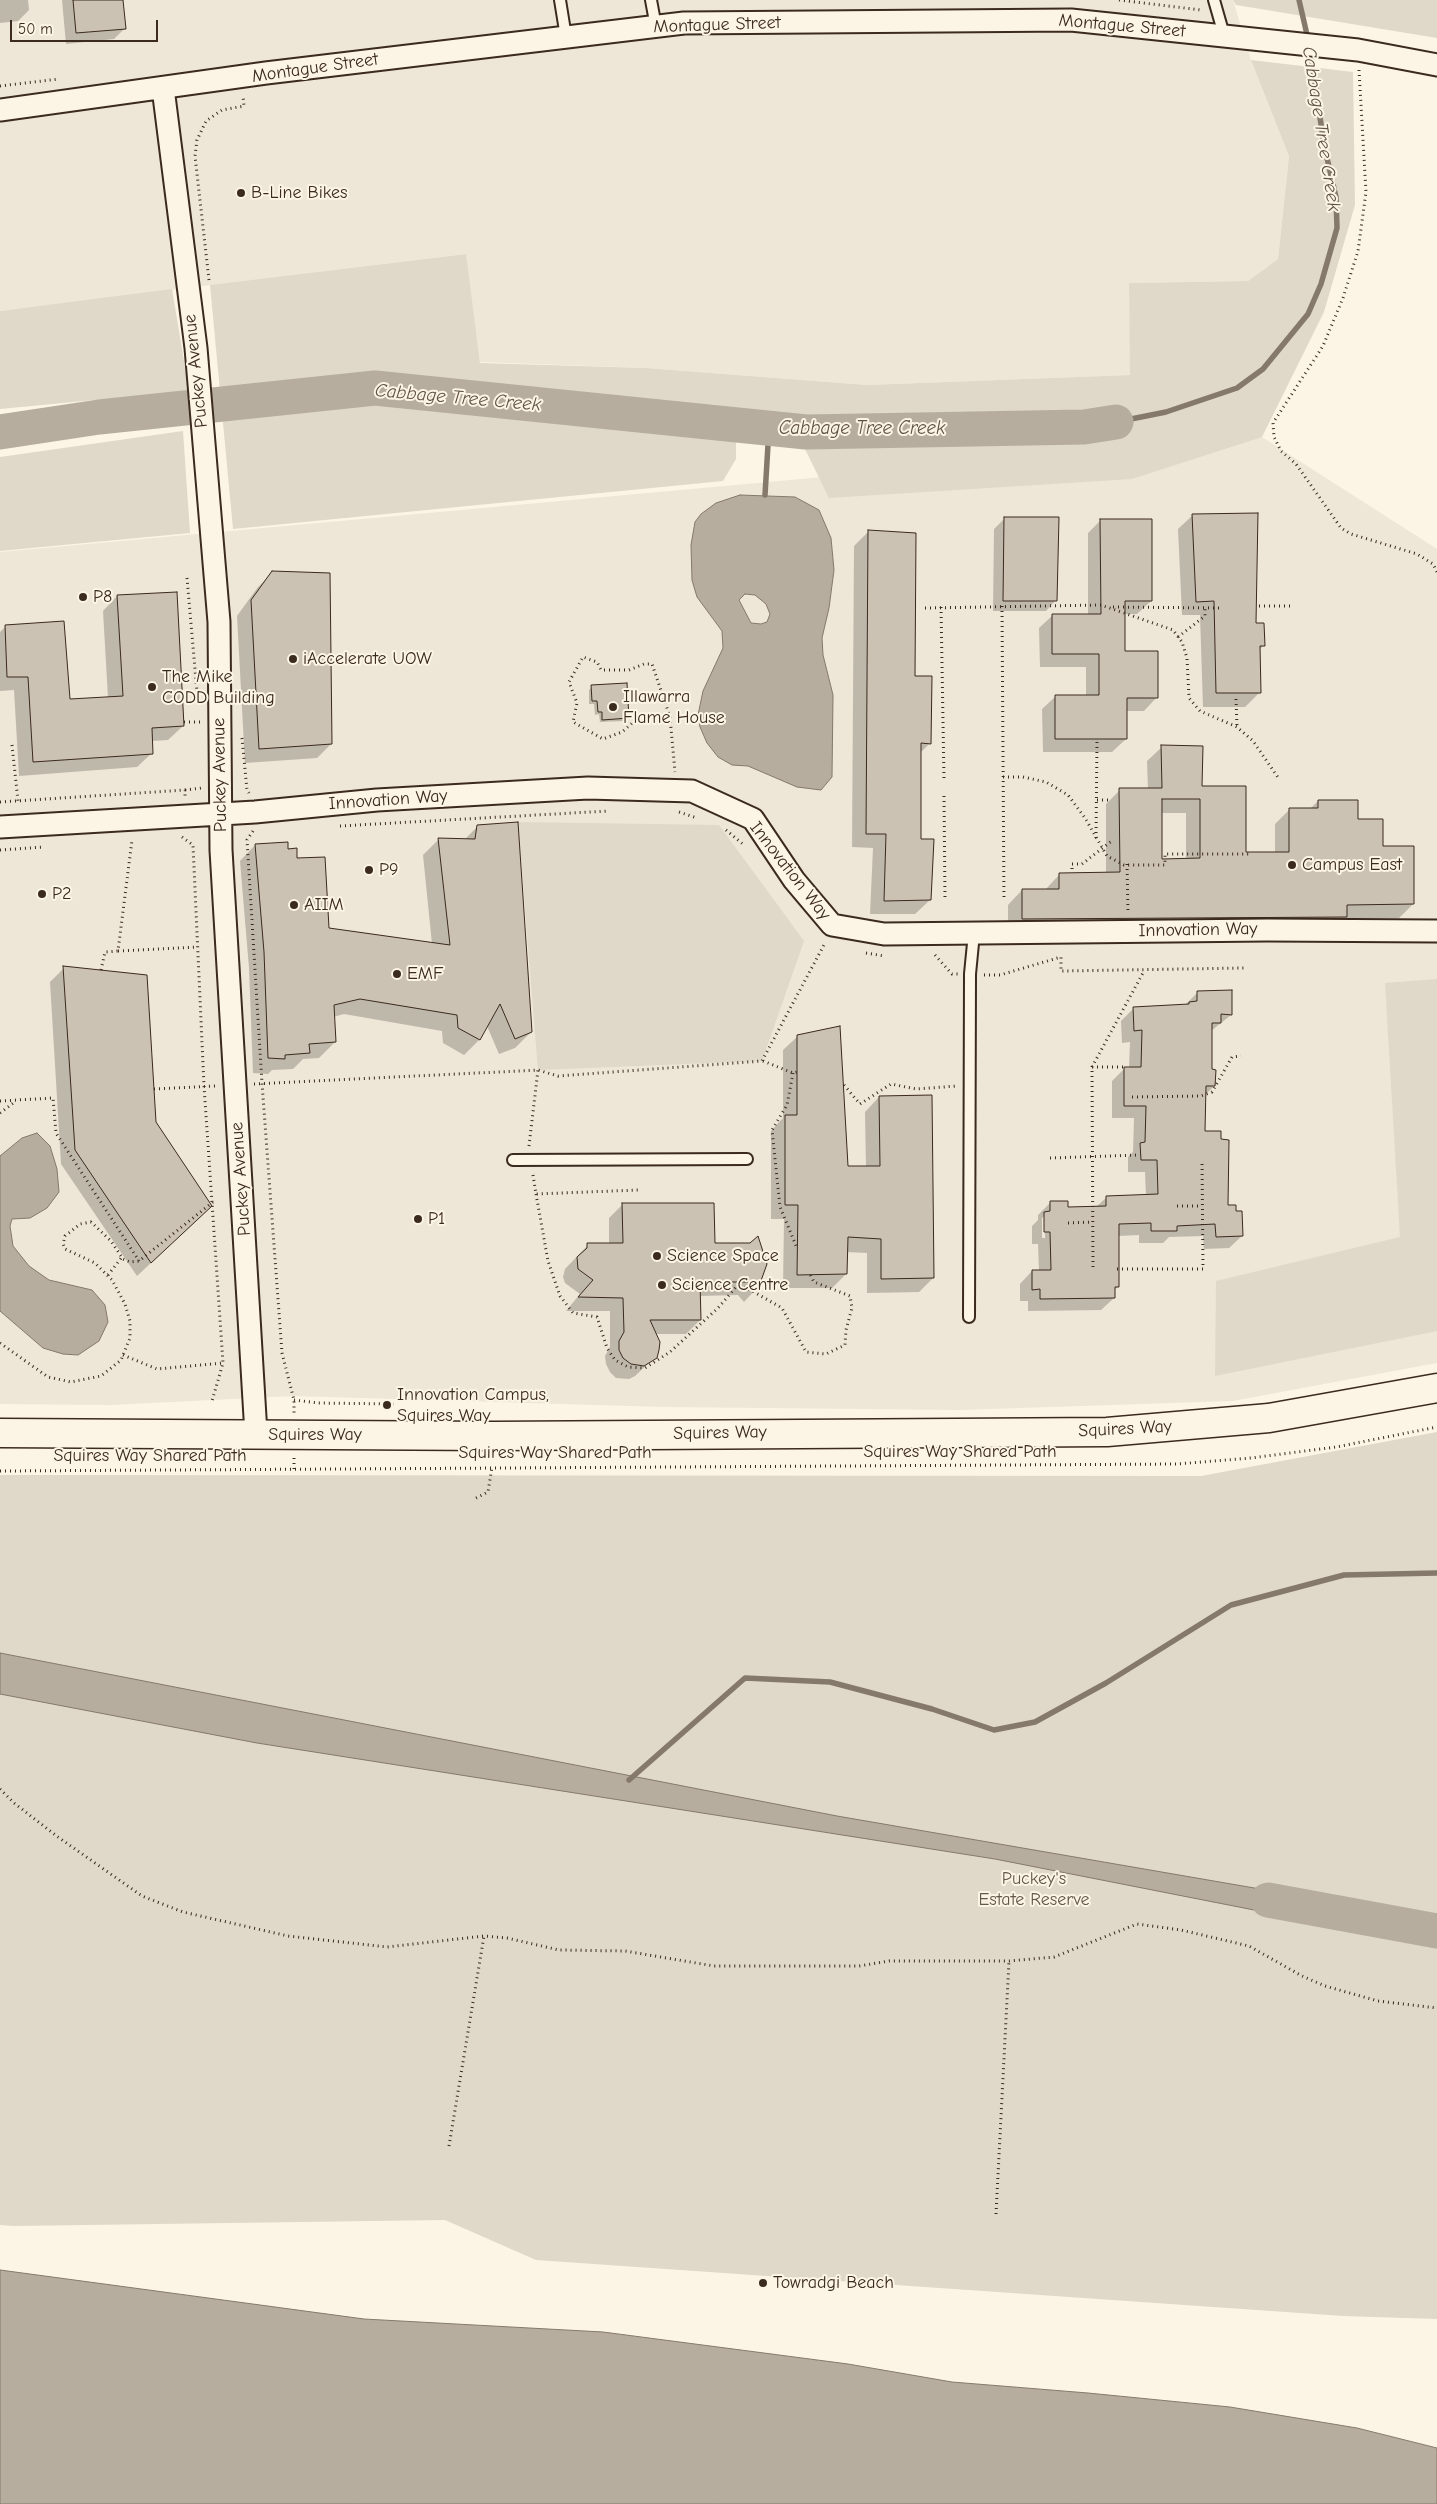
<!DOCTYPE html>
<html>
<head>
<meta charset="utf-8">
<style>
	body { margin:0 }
	#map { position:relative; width:1437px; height:2504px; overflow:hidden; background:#fcf5e5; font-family:"Comic Neue",sans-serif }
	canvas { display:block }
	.scale { position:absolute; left:10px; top:20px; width:148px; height:22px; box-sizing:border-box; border:2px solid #3b2a1e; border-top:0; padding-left:6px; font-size:15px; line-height:18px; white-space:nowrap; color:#3b2a1e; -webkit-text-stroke:4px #fcf5e5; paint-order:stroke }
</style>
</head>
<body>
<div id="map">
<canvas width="1437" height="2504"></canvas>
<div class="scale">50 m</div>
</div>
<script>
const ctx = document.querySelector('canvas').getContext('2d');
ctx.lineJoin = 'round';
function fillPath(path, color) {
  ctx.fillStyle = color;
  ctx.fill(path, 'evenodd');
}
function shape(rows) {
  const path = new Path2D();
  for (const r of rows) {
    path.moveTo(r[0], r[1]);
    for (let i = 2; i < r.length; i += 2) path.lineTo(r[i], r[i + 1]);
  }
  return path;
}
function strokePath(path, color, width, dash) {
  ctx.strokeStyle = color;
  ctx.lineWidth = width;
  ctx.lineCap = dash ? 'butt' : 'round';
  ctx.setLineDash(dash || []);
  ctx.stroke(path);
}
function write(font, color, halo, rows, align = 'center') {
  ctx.font = font + ' "Comic Neue",sans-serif';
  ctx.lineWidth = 4;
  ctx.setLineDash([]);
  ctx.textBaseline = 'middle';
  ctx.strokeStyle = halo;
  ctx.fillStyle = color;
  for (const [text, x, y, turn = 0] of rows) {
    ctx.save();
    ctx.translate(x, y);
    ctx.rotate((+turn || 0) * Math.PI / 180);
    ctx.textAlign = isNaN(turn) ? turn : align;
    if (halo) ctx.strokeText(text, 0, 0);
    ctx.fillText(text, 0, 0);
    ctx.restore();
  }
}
fillPath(shape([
	[0,0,1233,0,1251,60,1289,155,1278,259,1248,281,1129,283,1131,375,867,385,646,368,480,362,465,254,0,311],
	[1262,437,1437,549,1437,1363,1233,1401,960,1410,664,1407,294,1396,110,1405,0,1404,0,552]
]), '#eee6d6');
fillPath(shape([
	[1233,0,1437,0,1437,38,1236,5],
	[1251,60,1353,72,1355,205,1324,312,1262,437,1132,479,829,498,803,445,736,436,736,459,723,481,233,529,210,285,466,254,480,363,646,368,867,385,1130,375,1129,283,1248,281,1278,259,1289,156],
	[172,289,189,391,0,409,0,311],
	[183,431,190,533,0,551,0,457],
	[518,822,719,825,804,941,762,1061,538,1070],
	[1437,979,1437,1331,1215,1376,1216,1281,1400,1237,1385,983],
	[1437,1432,1437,2319,1343,2316,536,2260,445,2220,13,2226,0,2225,0,1475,1201,1476]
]), '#e0d8c8');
const water = shape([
	[740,495,795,497,819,510,831,538,834,570,829,608,822,638,823,655,833,695,832,777,821,790,797,787,748,766,732,765,718,757,707,743,700,727,698,715,703,691,723,648,722,631,697,597,692,580,691,545,695,522,701,514,716,503,740,495],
	[745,594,755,595,766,604,770,614,767,622,761,624,751,623,739,600,745,594],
	[37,1133,50,1146,57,1169,59,1192,47,1208,30,1218,12,1219,10,1226,13,1246,29,1266,49,1280,92,1290,105,1305,108,1322,99,1341,78,1355,63,1354,43,1348,0,1311,0,1156,22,1138,37,1133],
	[0,1653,837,1816,1318,1899,1315,1922,995,1859,257,1743,0,1694,0,1653],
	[0,2270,364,2319,603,2332,848,2364,952,2382,1088,2393,1230,2407,1357,2428,1437,2448,1437,2504,0,2504,0,2270]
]);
fillPath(water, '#b7ad9e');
strokePath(water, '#85796b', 1);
fillPath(shape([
	[0,0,28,0,29,10,18,21,0,23],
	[62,0,122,0,125,28,114,39,66,44],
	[1193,515,1255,625,1264,645,1259,650,1260,692,1245,707,1203,707,1200,615,1182,615,1178,529],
	[1005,518,1056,600,1046,611,993,611,994,529],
	[1101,520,1151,601,1137,614,1124,614,1124,653,1157,697,1144,711,1126,711,1126,739,1112,752,1043,752,1042,709,1056,696,1086,696,1086,667,1040,667,1039,628,1053,615,1088,615,1088,533],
	[869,531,914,677,930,743,920,753,919,840,930,900,915,914,870,914,873,848,852,847,854,546],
	[272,573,331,744,317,758,245,763,237,616,258,587],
	[117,596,183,726,168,740,151,741,152,753,137,767,19,776,14,690,0,691,0,632,5,627,68,701,108,698,103,611],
	[592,687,628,718,624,721,600,722,599,714,595,715,594,704,589,704,589,690],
	[1162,747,1201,787,1245,853,1275,853,1275,824,1289,810,1310,809,1318,801,1356,820,1382,848,1413,904,1399,918,1344,918,1331,931,1008,932,1008,905,1022,890,1045,890,1060,874,1106,874,1106,804,1120,790,1148,790,1147,761],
	[1160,813,1186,813,1186,860,1160,860],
	[478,826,531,1032,515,1048,499,1054,487,1026,479,1040,464,1055,443,1043,442,1031,344,1014,333,1017,335,1042,319,1058,303,1059,293,1069,272,1070,268,1074,253,1073,249,968,240,861,255,845,287,850,296,859,328,930,432,944,423,855,438,840,464,840],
	[64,968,196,1221,137,1276,61,1164,50,982],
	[1198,992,1231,1015,1211,1031,1211,1071,1214,1086,1205,1095,1204,1132,1227,1206,1235,1212,1242,1236,1229,1248,1204,1249,1203,1236,1169,1237,1163,1243,1139,1243,1139,1235,1118,1236,1118,1286,1114,1291,1114,1298,1101,1310,1028,1311,1028,1301,1020,1301,1020,1284,1032,1271,1039,1271,1038,1244,1032,1244,1032,1226,1038,1220,1038,1215,1050,1203,1066,1208,1096,1207,1107,1197,1146,1196,1145,1172,1128,1172,1128,1157,1133,1152,1134,1118,1112,1118,1112,1081,1125,1068,1129,1068,1130,1042,1122,1043,1121,1021,1134,1008,1185,1005],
	[1045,1215,1045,1238,1042,1238,1042,1218],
	[798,1036,846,1167,866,1167,865,1112,879,1097,933,1278,919,1292,867,1293,867,1253,846,1252,846,1274,832,1288,783,1288,784,1219,771,1219,771,1131,783,1118,783,1050],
	[623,1204,713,1244,751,1245,757,1288,744,1302,738,1295,699,1296,700,1320,686,1334,655,1334,655,1357,635,1376,629,1379,616,1378,610,1372,606,1364,605,1356,610,1347,610,1311,566,1311,580,1294,565,1283,563,1277,565,1269,588,1245,609,1245,609,1218]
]), '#0003');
strokePath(shape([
	[1299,0,1308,39],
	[1116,422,1166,412,1237,388,1263,369,1308,314,1321,284,1337,228,1336,197,1324,145,1310,48],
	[765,495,769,428],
	[629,1780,745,1678,830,1682,932,1709,994,1730,1035,1722,1106,1683,1231,1605,1344,1575,1437,1573]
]), '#85796b', 5.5);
strokePath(shape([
	[0,432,99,417,375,388,806,432,1084,427,1116,422],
	[1268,1900,1437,1931]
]), '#b7ad9e', 35);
const building = shape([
	[73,0,123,0,126,29,76,33,73,0],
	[1258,513,1256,623,1264,623,1265,646,1260,646,1261,693,1216,693,1214,601,1196,602,1192,514,1258,513],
	[1004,517,1059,517,1057,601,1003,601,1004,517],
	[1100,519,1152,519,1152,601,1125,601,1125,651,1158,651,1158,698,1127,698,1127,739,1055,739,1055,695,1099,695,1099,654,1052,654,1052,614,1101,614,1100,519],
	[868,530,916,533,915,676,932,676,931,744,921,743,921,839,934,839,931,900,884,901,886,834,866,834,868,530],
	[272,571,330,573,332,744,259,749,251,600,272,571],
	[177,592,184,726,152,728,153,754,33,762,28,677,7,677,5,625,64,621,70,699,123,696,117,595,177,592],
	[627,683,629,718,602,720,602,712,598,712,597,701,592,701,591,685,627,683],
	[1161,745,1203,746,1202,786,1246,786,1246,852,1289,852,1289,808,1318,808,1318,800,1358,800,1358,819,1383,819,1383,846,1414,846,1414,904,1347,905,1347,917,1022,919,1022,889,1059,889,1059,873,1120,872,1119,788,1162,788,1161,745],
	[1162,799,1200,799,1200,858,1162,859,1162,799],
	[518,822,532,1032,515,1039,500,1004,480,1040,458,1028,457,1015,360,999,334,1005,336,1042,309,1044,310,1053,285,1055,285,1059,268,1058,264,952,255,844,288,842,288,849,297,848,297,858,325,857,329,928,450,945,438,838,475,839,477,825,518,822],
	[63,966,147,975,156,1122,212,1206,151,1263,75,1150,63,966],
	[1232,990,1232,1015,1221,1014,1221,1023,1212,1023,1212,1069,1216,1070,1215,1086,1206,1086,1205,1131,1221,1131,1221,1139,1229,1140,1228,1205,1236,1205,1236,1211,1242,1211,1243,1236,1216,1237,1215,1224,1177,1226,1177,1231,1151,1231,1151,1223,1119,1224,1119,1287,1115,1287,1115,1298,1040,1299,1040,1289,1032,1290,1032,1270,1051,1270,1050,1232,1044,1232,1044,1212,1050,1211,1050,1201,1068,1201,1068,1207,1106,1206,1106,1196,1158,1194,1157,1160,1141,1160,1140,1143,1145,1142,1146,1106,1124,1106,1124,1067,1141,1067,1142,1030,1134,1031,1133,1007,1189,1004,1189,1002,1197,1001,1197,991,1232,990],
	[840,1026,848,1166,880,1166,879,1096,932,1095,934,1278,881,1279,881,1239,848,1237,847,1274,797,1275,798,1205,785,1205,785,1115,797,1115,797,1035,840,1026],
	[622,1203,714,1203,715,1243,750,1243,758,1236,767,1264,758,1289,752,1282,700,1282,701,1320,650,1320,660,1342,659,1350,657,1358,644,1366,631,1364,623,1358,619,1350,619,1341,624,1332,623,1298,578,1297,593,1280,578,1269,577,1257,587,1248,587,1243,623,1243,622,1203]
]);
fillPath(building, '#ccc2b3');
strokePath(building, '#3b2a1e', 1);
const lane = shape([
	[560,0,566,37],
	[651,0,656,27],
	[1214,0,1224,35],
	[513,1160,747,1159],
	[969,1317,970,974,974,933]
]);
const street = shape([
	[163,88,196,348,219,622,221,850,256,1434],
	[0,110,266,73,684,23,1071,20,1358,50,1437,65],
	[0,827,255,812,377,800,588,788,692,791,753,819,794,880,832,925,884,934,1267,930,1437,931]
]);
const secondary = shape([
	[0,1433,494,1436,1107,1432,1269,1418,1437,1388]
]);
strokePath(lane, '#3b2a1e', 14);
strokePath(street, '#3b2a1e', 25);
strokePath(secondary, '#3b2a1e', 31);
strokePath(shape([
	[1119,0,1201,10],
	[1359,70,1366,192,1358,251,1343,298,1323,346,1273,423,1274,437,1281,451,1296,464,1341,528,1351,534,1417,554,1433,564,1437,572],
	[0,86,59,79],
	[209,280,195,156,197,140,206,121,222,110,244,106,243,96],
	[187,578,197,692],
	[1002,606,1004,901],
	[1259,606,1292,606],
	[941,607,944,779],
	[1113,607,1222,608],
	[925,608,1101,605,1173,630,1182,642,1187,658,1189,698,1200,711,1237,727,1253,741,1279,779],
	[1178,637,1205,616,1205,608],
	[1236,699,1237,727],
	[670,717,637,719,622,732,603,739,573,722,577,703,569,682,583,657,597,662,601,670,629,670,644,664,652,664,670,717,675,772],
	[184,722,200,722],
	[242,738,247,790,249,793],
	[12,745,18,801],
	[1003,777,1023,777,1046,782,1068,795,1085,818,1107,856,1124,865,1165,865,1165,854,1249,854],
	[185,790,202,788],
	[944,796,945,899],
	[1097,800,1112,800],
	[0,802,185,790,185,797],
	[679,812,697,818],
	[340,826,608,811],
	[726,830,744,845],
	[253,831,247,840,262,1083,282,1353,294,1400,294,1413],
	[182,837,193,845,204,1086,223,1363,212,1401],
	[1096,838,1097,741],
	[0,850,44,847],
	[1127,864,1128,912],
	[1072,869,1072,864,1082,864,1113,840],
	[118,951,197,947],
	[866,953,884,956],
	[935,955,952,974,958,974],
	[101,970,105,952,118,951,132,840],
	[984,975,1000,975,1061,957,1061,971,1244,968],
	[763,1061,793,1073,797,1072],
	[1092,1067,1124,1067],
	[793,1073,787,1105,772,1130,780,1207,797,1248],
	[254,1084,538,1070,558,1076,762,1061,825,943],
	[844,1085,860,1104,891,1084,916,1089,957,1086],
	[154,1089,216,1086],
	[1132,1097,1201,1096,1212,1092,1232,1057,1241,1056],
	[0,1101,53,1098,56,1133,139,1261],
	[0,1113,16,1101],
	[529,1146,538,1070],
	[1050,1158,1139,1155],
	[533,1175,536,1194,638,1190],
	[536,1194,548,1261,560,1296,573,1313,597,1317,607,1348,615,1360,628,1367,645,1368,670,1352,718,1308,736,1287,747,1288,782,1308,806,1352,826,1354,845,1345,846,1330,852,1308,850,1296,814,1282,810,1274],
	[1177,1206,1202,1206],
	[1068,1223,1093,1222],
	[1093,1267,1092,1067,1144,971],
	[1117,1269,1203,1269,1202,1160],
	[108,1275,122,1257],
	[0,1343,48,1377,71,1382,101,1376,121,1360,130,1338,130,1321,125,1304,112,1280,95,1263,65,1249,63,1244,65,1236,80,1224,91,1222,111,1241,123,1259,130,1262,139,1261,213,1202],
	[123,1355,157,1369,223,1363],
	[294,1400,318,1403,394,1404],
	[294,1469,294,1457],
	[0,1471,1177,1464,1251,1458,1336,1447,1437,1427],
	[476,1498,488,1492,492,1467],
	[0,1789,14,1803,58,1837,142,1896,183,1912,288,1936,387,1947,484,1936,507,1938,559,1950,625,1951,714,1966,859,1966,889,1961,1009,1961,1054,1957,1137,1924,1181,1930,1249,1946,1302,1976,1325,1986,1378,2001,1437,2008],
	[449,2146,484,1936],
	[996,2214,1009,1961]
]), '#3b2a1e', 3, [1, 4]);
strokePath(lane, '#fcf5e5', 10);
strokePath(street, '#fcf5e5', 21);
strokePath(secondary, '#fcf5e5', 28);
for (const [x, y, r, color] of [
	[241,193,5,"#3b2a1e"],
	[83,597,5,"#3b2a1e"],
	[293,659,5,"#3b2a1e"],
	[152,687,5,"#3b2a1e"],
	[613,707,5,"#3b2a1e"],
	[1292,865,5,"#3b2a1e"],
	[369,870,5,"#3b2a1e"],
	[42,894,5,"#3b2a1e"],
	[294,905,5,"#3b2a1e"],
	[397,974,5,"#3b2a1e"],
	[418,1219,5,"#3b2a1e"],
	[657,1256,5,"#3b2a1e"],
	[662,1285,5,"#3b2a1e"],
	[387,1405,5,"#3b2a1e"],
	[763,2283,5,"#3b2a1e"]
]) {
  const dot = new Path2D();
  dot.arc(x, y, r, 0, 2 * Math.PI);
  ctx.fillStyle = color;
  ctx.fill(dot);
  strokePath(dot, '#fcf5e5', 2);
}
write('18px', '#3b2a1e', '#fcf5e5', [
	["Montague Street",717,25,-2],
	["Montague Street",1122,26,5],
	["Montague Street",315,68,-8],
	["Puckey Avenue",196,371,-96],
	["Puckey Avenue",220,775,-91],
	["Innovation Way",388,800,-4],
	["Innovation Way",790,871,52],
	["Innovation Way",1198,930,-1],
	["Puckey Avenue",241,1179,-94],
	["Squires Way",1125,1429,-3],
	["Squires Way",720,1433,-1],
	["Squires Way",315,1435],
	["Squires Way Shared Path",960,1452],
	["Squires Way Shared Path",555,1453],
	["Squires Way Shared Path",150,1456]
]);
write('18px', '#3b2a1e', '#fcf5e5', [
	["B-Line Bikes",251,193],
	["P8",93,597],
	["iAccelerate UOW",303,659],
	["The Mike",162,677],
	["CODD Building",162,698],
	["Illawarra",623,697],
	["Flame House",623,718],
	["Campus East",1302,865],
	["P9",379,870],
	["P2",52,894],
	["AIIM",304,905],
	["EMF",407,974],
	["P1",428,1219],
	["Science Space",667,1256],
	["Science Centre",672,1285],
	["Innovation Campus,",397,1395],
	["Squires Way",397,1416],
	["Towradgi Beach",773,2283]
], 'left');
write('18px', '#645648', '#fcf5e5', [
	["Puckey's",1034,1879],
	["Estate Reserve",1034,1900]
]);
write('italic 19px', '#605144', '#fcf5e5', [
	["Cabbage Tree Creek",1321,129,81],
	["Cabbage Tree Creek",458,398,5],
	["Cabbage Tree Creek",862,429]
]);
</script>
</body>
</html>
